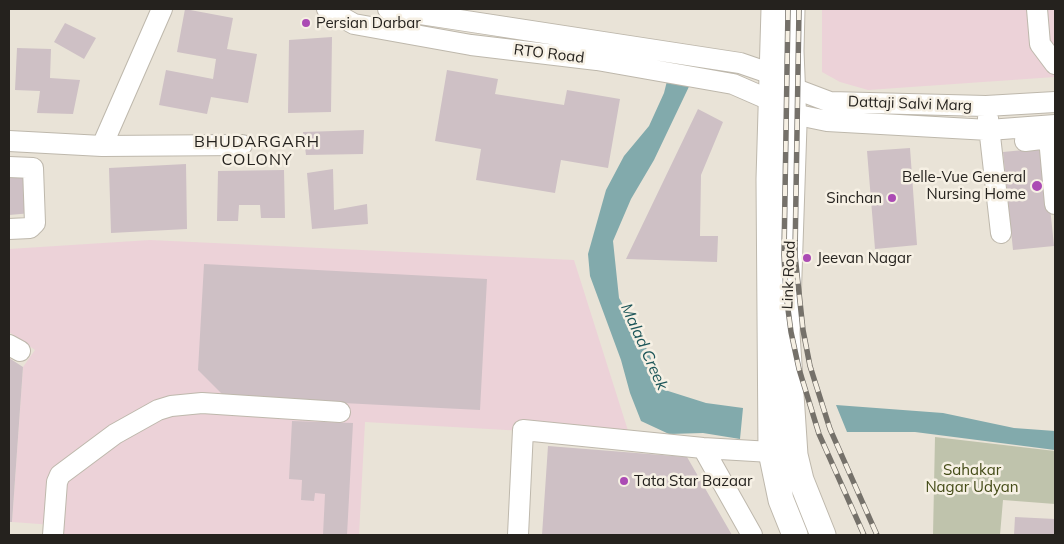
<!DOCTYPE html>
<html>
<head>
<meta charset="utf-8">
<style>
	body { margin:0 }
	#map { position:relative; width:1064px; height:544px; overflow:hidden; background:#e9e3d7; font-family:Mulish,sans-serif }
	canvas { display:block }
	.frame { position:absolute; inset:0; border:10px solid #25221e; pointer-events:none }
</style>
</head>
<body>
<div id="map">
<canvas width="1064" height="544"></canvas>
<div class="frame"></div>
</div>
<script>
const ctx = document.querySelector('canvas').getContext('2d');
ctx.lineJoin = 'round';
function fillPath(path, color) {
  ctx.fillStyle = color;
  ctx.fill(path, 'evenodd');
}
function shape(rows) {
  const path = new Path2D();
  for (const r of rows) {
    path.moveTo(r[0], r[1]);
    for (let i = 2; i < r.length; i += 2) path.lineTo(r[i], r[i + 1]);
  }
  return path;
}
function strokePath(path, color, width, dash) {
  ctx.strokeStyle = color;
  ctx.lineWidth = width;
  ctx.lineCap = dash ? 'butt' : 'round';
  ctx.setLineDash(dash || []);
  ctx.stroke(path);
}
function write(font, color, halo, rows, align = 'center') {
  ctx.font = font + ' Mulish,sans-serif';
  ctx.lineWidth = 5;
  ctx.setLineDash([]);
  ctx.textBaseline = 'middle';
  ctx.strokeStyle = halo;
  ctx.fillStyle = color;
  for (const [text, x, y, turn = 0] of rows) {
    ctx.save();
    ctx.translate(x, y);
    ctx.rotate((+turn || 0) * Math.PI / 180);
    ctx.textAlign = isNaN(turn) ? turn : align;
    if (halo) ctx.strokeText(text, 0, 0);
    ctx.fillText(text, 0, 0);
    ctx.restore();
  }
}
fillPath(shape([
	[822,9,1055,9,1055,77,868,90,840,82,822,72],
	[150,240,574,260,630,437,365,422,359,535,53,535,53,525,12,522,23,367,35,350,9,332,9,249]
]), '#ecd2d8');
fillPath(shape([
	[935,437,1055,451,1055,504,1003,500,1000,535,933,535]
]), '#bfc3ac');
fillPath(shape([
	[670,69,695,74,654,160,631,199,613,241,619,298,644,343,665,390,706,403,743,408,740,439,703,433,669,434,641,421,630,393,621,360,590,276,588,254,606,190,624,156,649,126,664,93],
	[836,405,943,413,1014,428,1055,431,1055,450,915,432,847,432]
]), '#82aaac');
fillPath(shape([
	[185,9,233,18,227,49,257,54,248,103,211,97,207,114,159,105,166,70,213,79,216,59,177,52],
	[65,23,96,38,84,59,54,42],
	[332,37,331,112,288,113,289,40],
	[17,48,51,49,50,78,80,80,73,114,37,113,40,91,15,90],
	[447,70,498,79,495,94,564,105,567,90,620,99,608,168,561,160,555,193,476,180,481,149,435,141],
	[698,109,723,122,701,175,700,236,718,236,717,262,626,259],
	[364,130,363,154,306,155,303,132],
	[910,148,917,245,875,249,867,151],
	[1044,148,1054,246,1013,250,1003,152],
	[186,164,187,229,111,233,109,168],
	[32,169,32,213,9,215,9,170],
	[333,169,334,210,367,204,368,224,312,229,307,173],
	[284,170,285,218,261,218,260,205,239,205,238,221,217,221,218,171],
	[204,264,487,279,480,410,225,397,198,370],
	[9,358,23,367,12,522,9,522],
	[292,421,353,423,347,535,323,535,325,494,315,493,314,501,301,500,302,480,289,479],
	[548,446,687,457,732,535,542,535],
	[1015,517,1055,519,1055,535,1014,535]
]), '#cec0c5');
const minor = shape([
	[327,9,354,24,471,45,597,60,733,84,772,101,793,114,827,121,989,130,1055,125],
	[388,9,740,63,772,74,793,88,830,102,986,106,1055,102],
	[1037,9,1040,44,1055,64],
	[988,118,1001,233],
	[9,141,102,146,162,9],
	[1025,141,1049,138,1055,204],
	[102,146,242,145],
	[9,167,33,168,35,223,30,228,9,229],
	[9,345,20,351],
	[703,448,752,535],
	[53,535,57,482,60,475,115,434,158,410,171,406,202,403,340,412],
	[518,535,523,430,703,448,771,452]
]);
const major = shape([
	[774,9,769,179,771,452,781,500,795,535],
	[792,9,791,51,794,125,787,334,795,455,801,480,823,535]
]);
strokePath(minor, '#beb8ac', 22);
strokePath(major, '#beb8ac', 27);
strokePath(minor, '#fff', 20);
strokePath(major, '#fff', 25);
const rail = shape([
	[788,9,784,255,786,294,791,332,799,369,819,434,864,535],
	[799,9,795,255,803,330,810,366,830,429,877,535]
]);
strokePath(rail, '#75716a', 5.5);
strokePath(rail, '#f6f0e4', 4, [11]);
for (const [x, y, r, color] of [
	[306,23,5,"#ab4bb4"],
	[1037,186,6,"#ab4bb4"],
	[892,198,5,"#ab4bb4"],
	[807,258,5,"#ab4bb4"],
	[624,481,5,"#ab4bb4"]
]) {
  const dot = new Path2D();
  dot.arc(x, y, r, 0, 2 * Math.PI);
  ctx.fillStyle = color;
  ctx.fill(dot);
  strokePath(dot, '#f6f0e4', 2);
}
write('15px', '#25221e', '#f6f0e4', [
	["Persian Darbar",316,23],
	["Belle-Vue General",1026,177,"right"],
	["Nursing Home",1026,194,"right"],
	["Sinchan",882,198,"right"],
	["Jeevan Nagar",817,258],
	["Tata Star Bazaar",634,481]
], 'left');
write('15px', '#25221e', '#f6f0e4', [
	["RTO Road",549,54,7],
	["Dattaji Salvi Marg",910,104,2],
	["Link Road",789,275,-88]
]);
write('15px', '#444b17', '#f6f0e4', [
	["Sahakar",972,470],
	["Nagar Udyan",972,487]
]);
ctx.letterSpacing = '1px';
write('16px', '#25221e', '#f6f0e4', [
	["BHUDARGARH",257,142],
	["COLONY",257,160]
]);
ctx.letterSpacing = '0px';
write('italic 16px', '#1d5659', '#f6f0e4', [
	["Malad Creek",644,347,66]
]);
</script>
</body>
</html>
